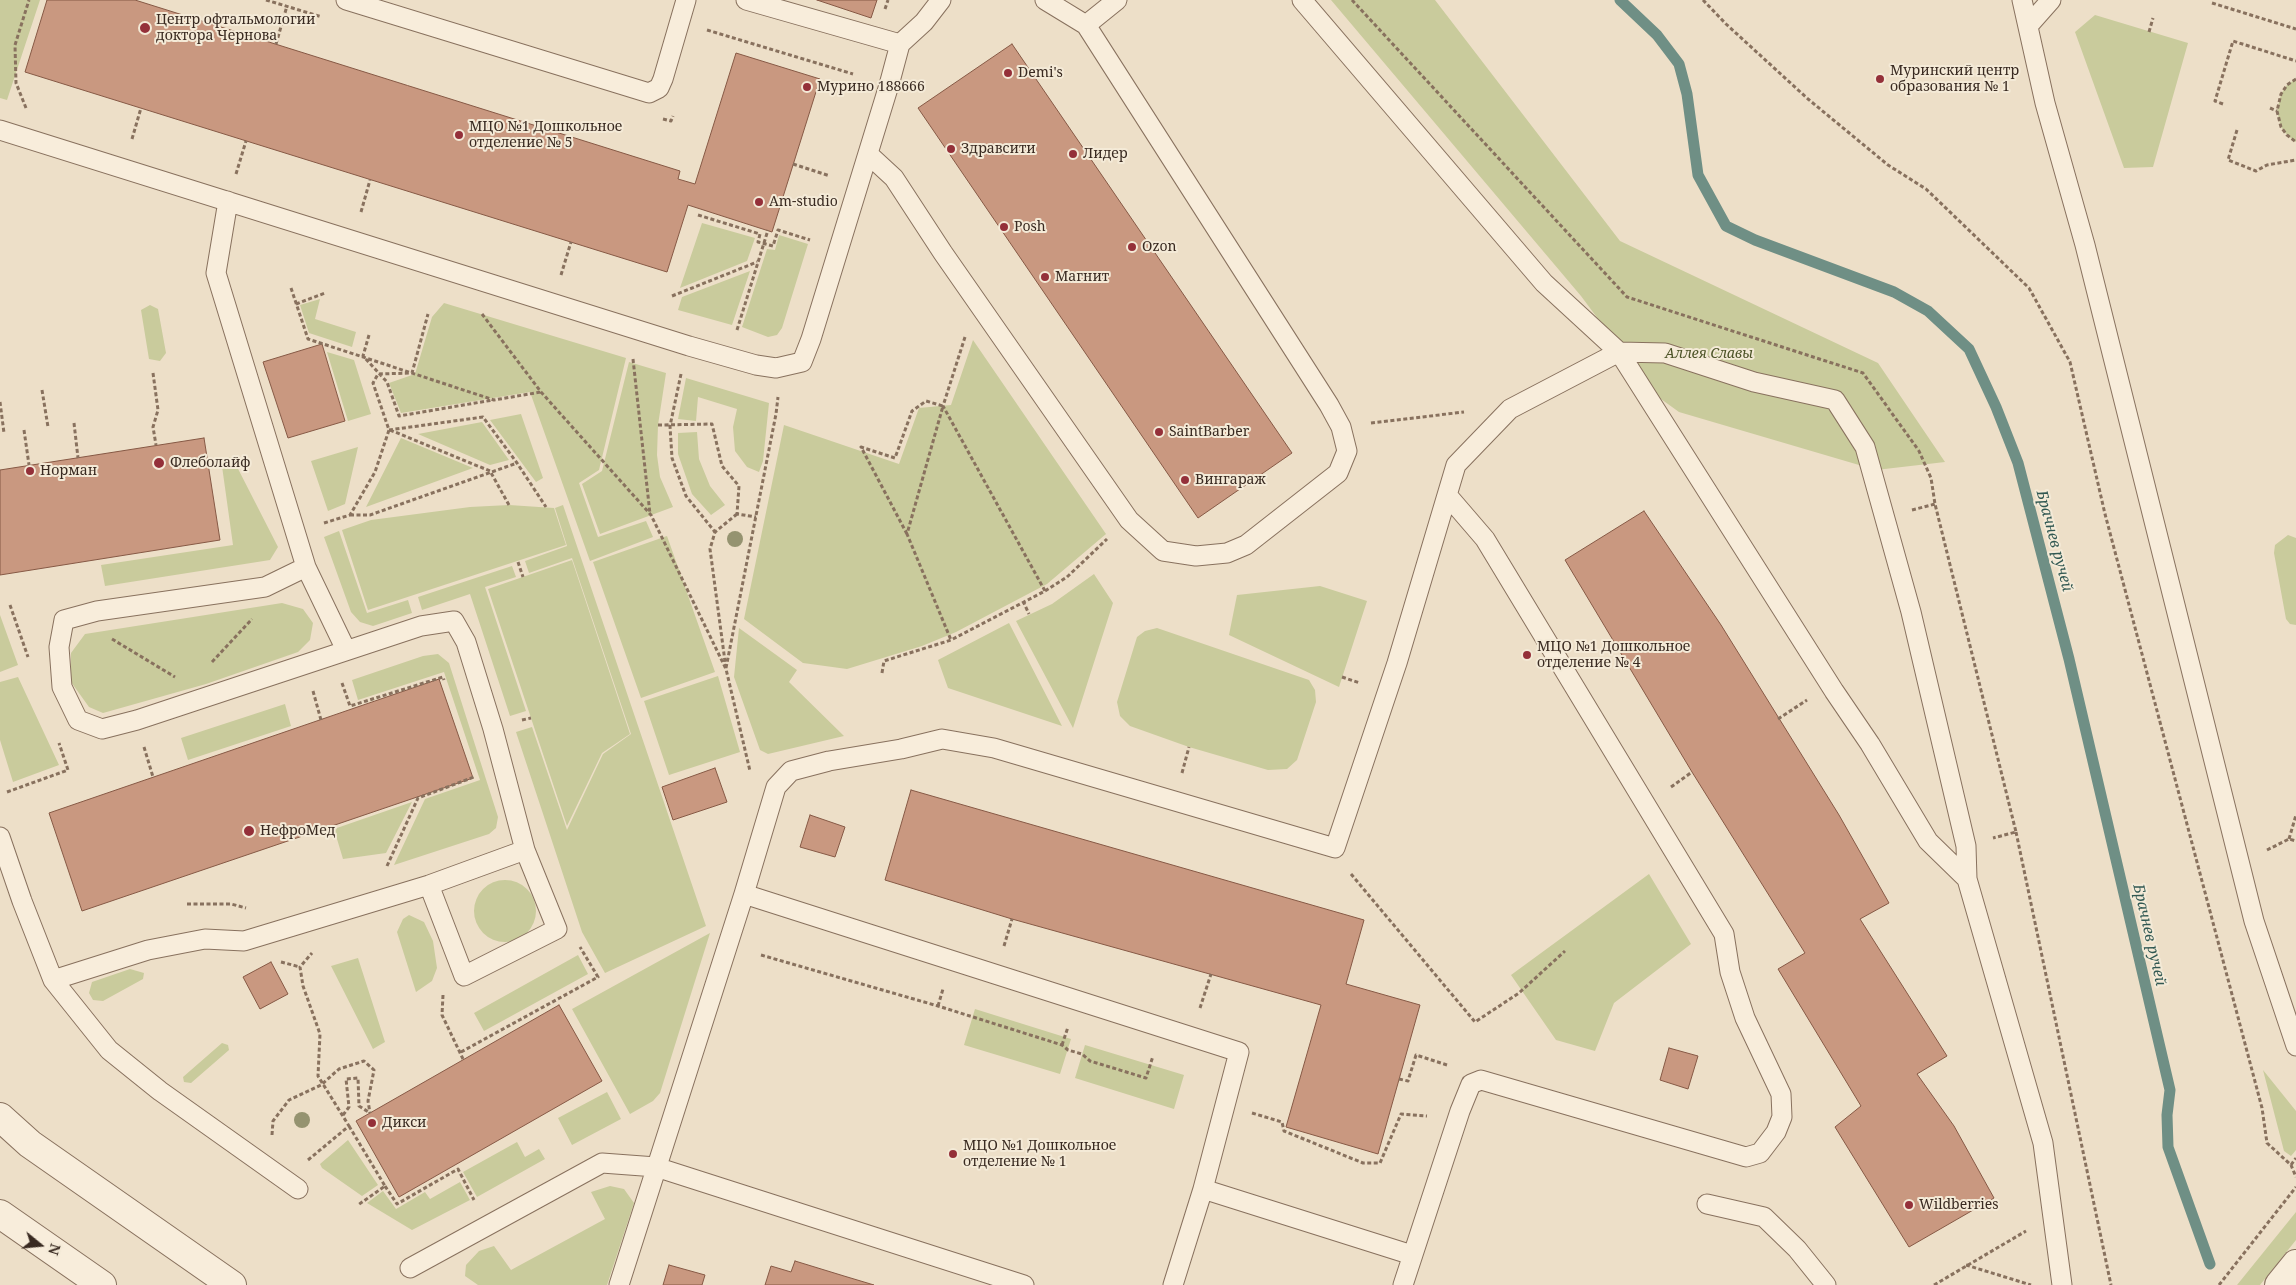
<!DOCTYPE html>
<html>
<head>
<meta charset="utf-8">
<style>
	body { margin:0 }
	#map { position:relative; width:2296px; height:1285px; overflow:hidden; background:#eddfc8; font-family:"Noto Serif",serif }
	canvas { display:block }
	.north { position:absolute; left:15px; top:1220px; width:50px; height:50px; -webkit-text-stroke:4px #f4ead7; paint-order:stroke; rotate:107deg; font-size:14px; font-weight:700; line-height:20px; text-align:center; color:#392a21 }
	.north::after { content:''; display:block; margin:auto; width:18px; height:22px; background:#392a21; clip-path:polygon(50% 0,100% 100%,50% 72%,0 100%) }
</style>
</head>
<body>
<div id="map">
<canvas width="2296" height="1285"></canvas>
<div class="north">N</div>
</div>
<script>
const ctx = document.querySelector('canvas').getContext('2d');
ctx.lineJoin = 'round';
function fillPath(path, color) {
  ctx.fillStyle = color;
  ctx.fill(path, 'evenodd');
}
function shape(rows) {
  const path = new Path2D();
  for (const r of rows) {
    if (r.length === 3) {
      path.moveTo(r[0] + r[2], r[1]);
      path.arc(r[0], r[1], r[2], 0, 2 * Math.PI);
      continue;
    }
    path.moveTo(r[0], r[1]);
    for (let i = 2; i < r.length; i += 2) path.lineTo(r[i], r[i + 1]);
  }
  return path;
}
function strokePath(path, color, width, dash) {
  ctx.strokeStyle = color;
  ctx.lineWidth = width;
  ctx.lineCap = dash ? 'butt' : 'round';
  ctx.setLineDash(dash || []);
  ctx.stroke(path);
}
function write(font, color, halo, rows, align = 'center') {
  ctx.font = font + ' "Noto Serif",serif';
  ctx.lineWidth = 4;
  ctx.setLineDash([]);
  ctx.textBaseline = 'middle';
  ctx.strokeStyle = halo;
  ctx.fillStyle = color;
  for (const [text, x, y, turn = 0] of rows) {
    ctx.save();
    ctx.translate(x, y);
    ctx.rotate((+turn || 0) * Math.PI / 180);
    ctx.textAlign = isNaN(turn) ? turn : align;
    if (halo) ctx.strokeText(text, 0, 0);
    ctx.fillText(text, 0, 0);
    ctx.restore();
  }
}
fillPath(shape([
	[0,0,40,0,7,100,0,98],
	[1331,0,1435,0,1620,241,1878,363,1945,462,1876,470,1679,412,1654,394,1581,296],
	[2095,15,2188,43,2153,167,2124,168,2075,32],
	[2296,79,2296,142,2287,135,2281,127,2277,111,2281,94,2287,85],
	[702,223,755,238,747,261,680,288],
	[779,235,808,244,782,328,777,335,768,337,742,327,767,249,775,250],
	[750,271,732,325,678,310,682,297],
	[320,299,315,319,356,332,352,347,309,333,300,305],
	[444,303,626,358,599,470,579,483,598,537,646,521,653,537,590,561,530,392,401,413,389,383,415,374,432,317],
	[150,305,158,309,166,353,160,361,149,359,141,310],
	[973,340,1106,534,1047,584,956,632,922,646,847,669,803,663,744,619,784,425,899,464,919,408,951,405],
	[327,352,354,360,371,414,348,421],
	[629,362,666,373,658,425,657,455,660,477,673,507,600,534,582,484,602,471],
	[686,378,769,403,763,461,759,472,747,467,735,451,733,427,737,409,698,397,696,421,678,419],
	[521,414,543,478,536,482,490,420],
	[482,422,509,460,490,465,418,434],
	[697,432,699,459,710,486,725,505,711,515,692,494,678,454,678,433],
	[401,438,473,468,366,507],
	[358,447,345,504,328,511,311,461],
	[232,457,278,547,270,560,105,586,101,565,233,545,221,459],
	[509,505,554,508,566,545,368,610,342,530,371,520,470,507],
	[563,505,706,926,605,973,582,932,516,732,532,727,567,830,603,754,631,734,572,558,529,573,525,561,567,546,555,508],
	[339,531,367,613,408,600,412,613,373,626,360,622,351,612,324,537],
	[2288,535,2296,538,2296,625,2290,624,2286,619,2274,553,2275,545],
	[667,536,715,672,641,698,593,562],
	[572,560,630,734,602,753,567,826,488,589],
	[512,566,516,577,485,587,526,711,510,716,470,594,422,610,418,597],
	[1094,574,1113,603,1073,728,1016,621,1052,604],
	[1320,586,1367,601,1339,687,1229,635,1237,595],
	[282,603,303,609,313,623,310,640,298,652,206,684,103,713,89,707,71,682,71,653,85,634],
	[0,615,18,665,0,672],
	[1009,623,1062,726,948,688,938,660],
	[739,628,797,670,789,682,844,736,768,754,760,750,734,677],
	[1157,628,1309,680,1315,690,1316,702,1297,760,1287,769,1268,770,1189,747,1130,726,1120,716,1117,702,1137,637,1145,631],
	[438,654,449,663,498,817,496,828,489,834,394,865,425,799,480,780,444,672,358,700,352,680,423,656],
	[718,676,740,752,669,775,644,701],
	[18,677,59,765,13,782,0,740,0,682],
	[285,704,291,726,188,760,181,738],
	[412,802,386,853,343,859,334,829],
	[1649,874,1691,944,1614,1003,1595,1051,1556,1040,1511,975],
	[505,911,31],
	[409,915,424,922,433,941,437,968,432,981,416,992,397,932,403,919],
	[710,933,660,1093,653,1101,630,1114,572,1009],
	[578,955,588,974,484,1031,474,1013],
	[358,958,385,1042,373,1049,331,966],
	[130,969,144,973,143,979,103,1001,93,1000,89,993,92,982],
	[975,1009,1071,1039,1060,1074,964,1045],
	[222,1043,228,1045,229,1050,191,1083,184,1082,183,1077],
	[1085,1045,1184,1075,1174,1109,1075,1078],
	[2263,1070,2296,1111,2296,1150,2291,1156,2284,1151],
	[607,1092,621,1119,572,1145,558,1118],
	[348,1140,378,1185,362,1196,322,1168,320,1164],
	[517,1142,525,1157,539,1149,545,1159,477,1197,463,1172],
	[460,1182,470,1200,412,1230,367,1203,383,1191,396,1209,425,1192,430,1199],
	[610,1186,624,1189,634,1203,607,1285,478,1285,465,1276,466,1265,479,1251,494,1246,511,1270,605,1219,591,1192],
	[2296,1212,2296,1240,2260,1285,2237,1285]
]), '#c9cb9c');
strokePath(shape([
	[1620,0,1657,35,1679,64,1687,94,1698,175,1726,226,1755,240,1894,292,1928,311,1969,349,1996,407,2018,463,2069,659,2170,1090,2167,1115,2168,1147,2210,1264]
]), '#6f8f85', 11);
const building = shape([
	[47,0,135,0,680,171,678,179,695,184,736,53,820,79,772,232,688,205,667,272,25,72,47,0],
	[817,0,877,0,871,18,817,0],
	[1012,44,1292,453,1198,518,918,108,1012,44],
	[322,344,345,421,288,438,263,362,322,344],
	[204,438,220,540,0,575,0,470,204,438],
	[1644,511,1721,625,1839,815,1889,903,1860,919,1947,1056,1917,1074,1954,1126,1994,1198,1909,1247,1835,1127,1861,1106,1778,969,1805,953,1692,772,1565,560,1644,511],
	[439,679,473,778,82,911,49,813,439,679],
	[715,768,727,802,673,820,662,787,715,768],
	[911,790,1364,920,1346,984,1420,1005,1378,1154,1286,1127,1321,1005,1012,919,885,880,911,790],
	[810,815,845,827,835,857,800,847,810,815],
	[271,962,288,994,260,1009,243,977,271,962],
	[559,1005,602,1081,399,1197,356,1121,559,1005],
	[1669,1048,1698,1056,1688,1089,1660,1080,1669,1048],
	[795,1261,844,1276,874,1285,765,1285,771,1266,791,1272,795,1261],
	[669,1265,705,1275,702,1285,663,1285,669,1265]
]);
fillPath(building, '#c99880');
strokePath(building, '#865945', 1);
const service = shape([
	[346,0,649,93,659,88,663,79,686,0],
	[1302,0,1544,283,1619,352,1834,691,1870,744,1928,841,1967,879,2043,1143,2062,1285],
	[2022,0,2045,103,2085,245,2254,921,2296,1046],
	[1086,25,1117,0],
	[2028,26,2051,0],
	[900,44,924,22,941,0],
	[0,130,689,346,756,365,776,368,802,362,811,339,889,85,900,44,746,0],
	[868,154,894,178,943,253,1129,520,1163,551,1196,556,1227,553,1246,545,1338,473,1347,451,1341,427,1329,405,1086,25,1045,0],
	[228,201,216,273,306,567,346,650],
	[306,567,265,587,97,611,64,620,59,647,62,687,78,720,102,729,137,720,421,626,454,621,466,642,493,729,525,850,557,929,464,976,429,885],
	[0,837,22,901,53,980,109,1050,160,1091,298,1189],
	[744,894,1239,1052,1203,1189],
	[53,980,148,950,205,939,244,941,429,885,525,850],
	[1707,1204,1764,1217,1797,1249,1826,1285],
	[410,1268,602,1163,656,1167,1024,1285],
	[619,1285,744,894,776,787,791,771,829,761,901,749,942,739,994,748,1335,848,1397,663,1456,465,1510,409,1619,352,1665,353,1754,382,1835,400,1865,447,1911,612,1966,846,1967,879],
	[1173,1285,1203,1189,1412,1255],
	[1403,1285,1460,1111,1471,1084,1481,1080,1746,1157,1760,1153,1776,1132,1782,1117,1781,1094,1745,1018,1730,972,1724,934,1485,539,1448,496]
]);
const minor = shape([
	[2279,1285,2296,1264]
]);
const tertiary = shape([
	[0,1117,30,1144,232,1285],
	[0,1214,102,1285]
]);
strokePath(service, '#88715e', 21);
strokePath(minor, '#88715e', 30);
strokePath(tertiary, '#88715e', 30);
strokePath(shape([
	[266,0,322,17],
	[1352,0,1627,297,1863,373,1919,451,1931,478,1935,504,2016,832,1993,838],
	[1703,0,1726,24,1808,99,1888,165,1926,189,2029,288,2070,362,2105,514,2262,1108,2267,1143,2291,1165,2296,1177],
	[2212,3,2296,29],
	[885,9,888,0],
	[707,30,853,74],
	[2149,32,2153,18],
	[276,44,287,6],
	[2296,79,2287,85,2281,94,2277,111,2281,127,2287,135,2296,142],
	[2223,104,2215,101,2233,41,2296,61],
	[26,108,16,83,15,45,29,0],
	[2270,108,2277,111],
	[663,119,671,121,673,116],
	[2237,130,2228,160,2256,171,2267,165,2296,160],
	[132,139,141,108],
	[793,164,830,176],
	[236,174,246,141],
	[361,212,370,180],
	[698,215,760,234,758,242,773,246,778,230,810,240],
	[561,275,571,242],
	[291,288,308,339,494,400,541,392],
	[672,296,757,262],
	[296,304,325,293],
	[482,314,541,392,651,515,726,669],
	[737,330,768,230],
	[369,335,363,356,387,382,399,416,493,400],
	[965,337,943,406,1045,591],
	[633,359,650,514],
	[153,373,158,410,153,427,156,445],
	[681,374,670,426,672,458,686,496,715,532],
	[42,390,48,427],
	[0,402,4,433],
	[74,423,78,458],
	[1371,423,1464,412],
	[658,425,712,424,722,466,739,486,737,514,756,517],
	[24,430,29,465],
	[389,430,483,417,517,463,546,507],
	[390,430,490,471,509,505],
	[1912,510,1935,504],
	[737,514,715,532,710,549,726,669,750,771],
	[350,515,370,515,517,463],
	[324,523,350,515,375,472,389,430,373,383,378,374,412,373,428,314],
	[907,534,861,447,895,458,912,411,926,401,943,406,907,534,951,640],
	[518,562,523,577],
	[1023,601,1029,614],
	[10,605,28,657],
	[112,639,175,677],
	[212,662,252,619],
	[726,668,776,414,778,397],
	[882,673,884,661,951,640,1045,591,1067,577,1107,539],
	[1342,677,1360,683],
	[342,683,350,706,443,677,444,680],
	[313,691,321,720],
	[1778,719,1807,700],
	[522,720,531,718],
	[144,747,153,777],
	[1182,773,1189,747],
	[1671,787,1692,772],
	[7,792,68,770,59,743],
	[2016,832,2111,1285],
	[2289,839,2296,815],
	[2267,850,2289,839,2296,841],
	[387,866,418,798,474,777],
	[1351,874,1475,1022,1519,993,1565,951],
	[187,904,231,904,246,908],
	[1004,946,1012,919],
	[761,955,938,1006,1062,1045,1068,1050,1082,1054,1090,1061,1146,1078,1153,1056],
	[281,962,300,967],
	[443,995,442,1015,463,1059],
	[938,1006,943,989],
	[1200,1008,1211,974],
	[1062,1045,1068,1027],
	[461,1052,598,977,580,947],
	[1399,1079,1408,1081,1416,1055,1447,1065],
	[1252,1113,1282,1122,1284,1131,1363,1163,1380,1163,1401,1114,1427,1116],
	[343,1115,349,1107,346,1079,358,1078,359,1106,370,1113],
	[349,1126,385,1186,358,1205],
	[272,1135,273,1121,289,1100,321,1085,339,1069,364,1061,374,1070,368,1101,370,1113],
	[308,1160,349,1126,318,1076,320,1034,303,986,300,967,312,953],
	[2291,1165,2296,1158],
	[385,1186,397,1204,458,1169,474,1200],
	[1966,1265,2031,1285],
	[1934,1285,2026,1231],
	[2219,1285,2296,1187]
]), '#88715e', 3, [4, 2.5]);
strokePath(service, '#f8eddb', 19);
strokePath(minor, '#f8eddb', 28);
strokePath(tertiary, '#f8eddb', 28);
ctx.fillStyle = '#959370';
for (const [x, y] of [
	[735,539],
	[302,1120]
]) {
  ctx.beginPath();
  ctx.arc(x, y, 8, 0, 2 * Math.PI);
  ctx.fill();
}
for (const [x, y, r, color] of [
	[145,28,6,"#943039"],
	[1008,73,5,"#943039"],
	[1880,79,5,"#943039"],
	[807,87,5,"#943039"],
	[459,135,5,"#943039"],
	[951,149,5,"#943039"],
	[1073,154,5,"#943039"],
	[759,202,5,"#943039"],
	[1004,227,5,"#943039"],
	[1132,247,5,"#943039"],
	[1045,277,5,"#943039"],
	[1159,432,5,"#943039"],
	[159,463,6,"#943039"],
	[30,471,5,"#943039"],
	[1185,480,5,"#943039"],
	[1527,655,5,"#943039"],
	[249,831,6,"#943039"],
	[372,1123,5,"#943039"],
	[953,1154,5,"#943039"],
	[1909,1205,5,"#943039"]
]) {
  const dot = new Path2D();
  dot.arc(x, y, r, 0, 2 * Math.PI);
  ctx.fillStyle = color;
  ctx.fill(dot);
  strokePath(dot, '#f4ead7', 2);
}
write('14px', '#392a21', '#f4ead7', [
	["Центр офтальмологии",156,20],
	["доктора Чернова",156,36],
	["Муринский центр",1890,71],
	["образования № 1",1890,87],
	["Demi's",1018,73],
	["Мурино 188666",817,87],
	["МЦО №1 Дошкольное",469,127],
	["отделение № 5",469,143],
	["Здравсити",961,149],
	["Лидер",1083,154],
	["Am-studio",769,202],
	["Posh",1014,227],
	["Ozon",1142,247],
	["Магнит",1055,277],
	["SaintBarber",1169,432],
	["Флеболайф",170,463],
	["Норман",40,471],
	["Вингараж",1195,480],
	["МЦО №1 Дошкольное",1537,647],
	["отделение № 4",1537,663],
	["НефроМед",260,831],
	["Дикси",382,1123],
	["МЦО №1 Дошкольное",963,1146],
	["отделение № 1",963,1162],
	["Wildberries",1919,1205]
], 'left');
write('italic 14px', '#4d5428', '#f4ead7', [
	["Аллея Славы",1709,354]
]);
write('italic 15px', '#315852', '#f4ead7', [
	["Брачнев ручей",2054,541,75],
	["Брачнев ручей",2149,935,77]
]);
</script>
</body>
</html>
